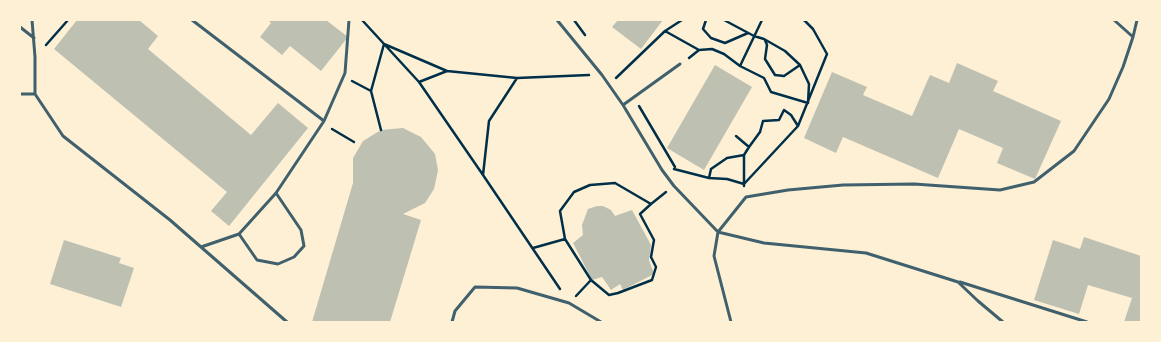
<!DOCTYPE html>
<html>
<head>
<meta charset="utf-8">
<style>
	body { margin:0 }
	#map { position:relative; width:1161px; height:342px; overflow:hidden; background:#fdf0d5; font-family:Overpass,sans-serif }
	canvas { display:block }
	.frame { position:absolute; inset:0; border:21px solid #fdf0d5; pointer-events:none }
</style>
</head>
<body>
<div id="map">
<canvas width="1161" height="342"></canvas>
<div class="frame"></div>
</div>
<script>
const ctx = document.querySelector('canvas').getContext('2d');
ctx.lineJoin = 'round';
function fillPath(path, color) {
  ctx.fillStyle = color;
  ctx.fill(path, 'evenodd');
}
function shape(rows) {
  const path = new Path2D();
  for (const r of rows) {
    path.moveTo(r[0], r[1]);
    for (let i = 2; i < r.length; i += 2) path.lineTo(r[i], r[i + 1]);
  }
  return path;
}
function strokePath(path, color, width, dash) {
  ctx.strokeStyle = color;
  ctx.lineWidth = width;
  ctx.lineCap = dash ? 'butt' : 'round';
  ctx.setLineDash(dash || []);
  ctx.stroke(path);
}
fillPath(shape([
	[77,20,139,20,158,36,148,49,251,135,278,103,308,128,229,226,211,211,227,192,54,49],
	[268,20,326,20,348,37,321,71,290,46,282,55,260,37,271,23],
	[618,20,663,20,641,49,612,27],
	[957,63,998,81,993,91,1061,121,1035,179,997,163,1003,148,959,129,938,178,843,137,836,153,804,138,832,72,867,87,863,95,912,116,930,75,949,83],
	[715,65,752,87,704,170,667,148],
	[403,128,421,137,435,154,438,170,434,189,425,203,403,214,421,220,390,322,312,322,353,183,353,158,363,141,381,130],
	[597,206,603,206,611,210,615,216,632,210,651,245,649,260,654,274,623,290,620,284,611,290,602,277,592,280,573,243,583,235,582,225,588,209],
	[1084,237,1141,256,1141,322,1124,322,1132,298,1088,285,1079,314,1034,300,1053,240,1080,249],
	[64,240,121,258,119,263,134,268,121,307,50,284]
]), '#bec0b2');
strokePath(shape([
	[362,20,419,82,483,175,560,289],
	[574,20,585,35],
	[706,20,703,29,711,38,725,43,748,33],
	[665,31,699,50],
	[765,40,767,45,765,59,775,75,784,76,800,65],
	[46,45,68,20],
	[689,58,699,50,712,49,724,54,740,66,764,78,771,92,808,103,809,84,800,65,785,51,764,39,754,36,724,20],
	[740,66,762,20],
	[616,78,665,31,682,20],
	[352,81,371,91],
	[419,82,447,71,517,78,589,75],
	[639,106,675,167],
	[332,129,354,142],
	[381,130,371,91,384,44,447,71],
	[736,136,749,147,744,155,744,184],
	[749,147,760,132,763,121,779,120,784,110,791,115,798,126],
	[674,169,709,178,727,179,744,184,744,186],
	[483,175,489,121,517,78],
	[709,178,711,169,727,158,744,155],
	[744,184,798,126,827,54,813,29,804,20],
	[651,204,640,214,654,240,651,257,656,267,652,280,618,293,609,295,591,280,565,239,560,211,574,192,590,185,615,183,651,204,666,192],
	[533,248,565,239],
	[576,296,591,280]
]), '#003049', 2.5);
strokePath(shape([
	[32,20,35,57,35,94,63,136,170,220,287,322],
	[192,20,324,121],
	[557,20,602,75,623,105,662,170,674,186,718,232,714,256,731,322],
	[1114,20,1133,37],
	[20,27,34,38],
	[20,94,35,94],
	[623,105,680,64],
	[239,234,257,260,278,264,294,257,304,246,301,230,276,193],
	[201,247,239,234,276,193,324,121,345,73,349,20],
	[960,282,1087,322],
	[452,322,455,311,475,287,517,288,569,303,601,322],
	[1003,322,978,301,958,282,866,253,764,243,718,232,746,197,788,190,843,185,914,184,1000,190,1034,182,1074,151,1109,99,1123,67,1133,37,1137,20]
]), '#3f606c', 3);
</script>
</body>
</html>
